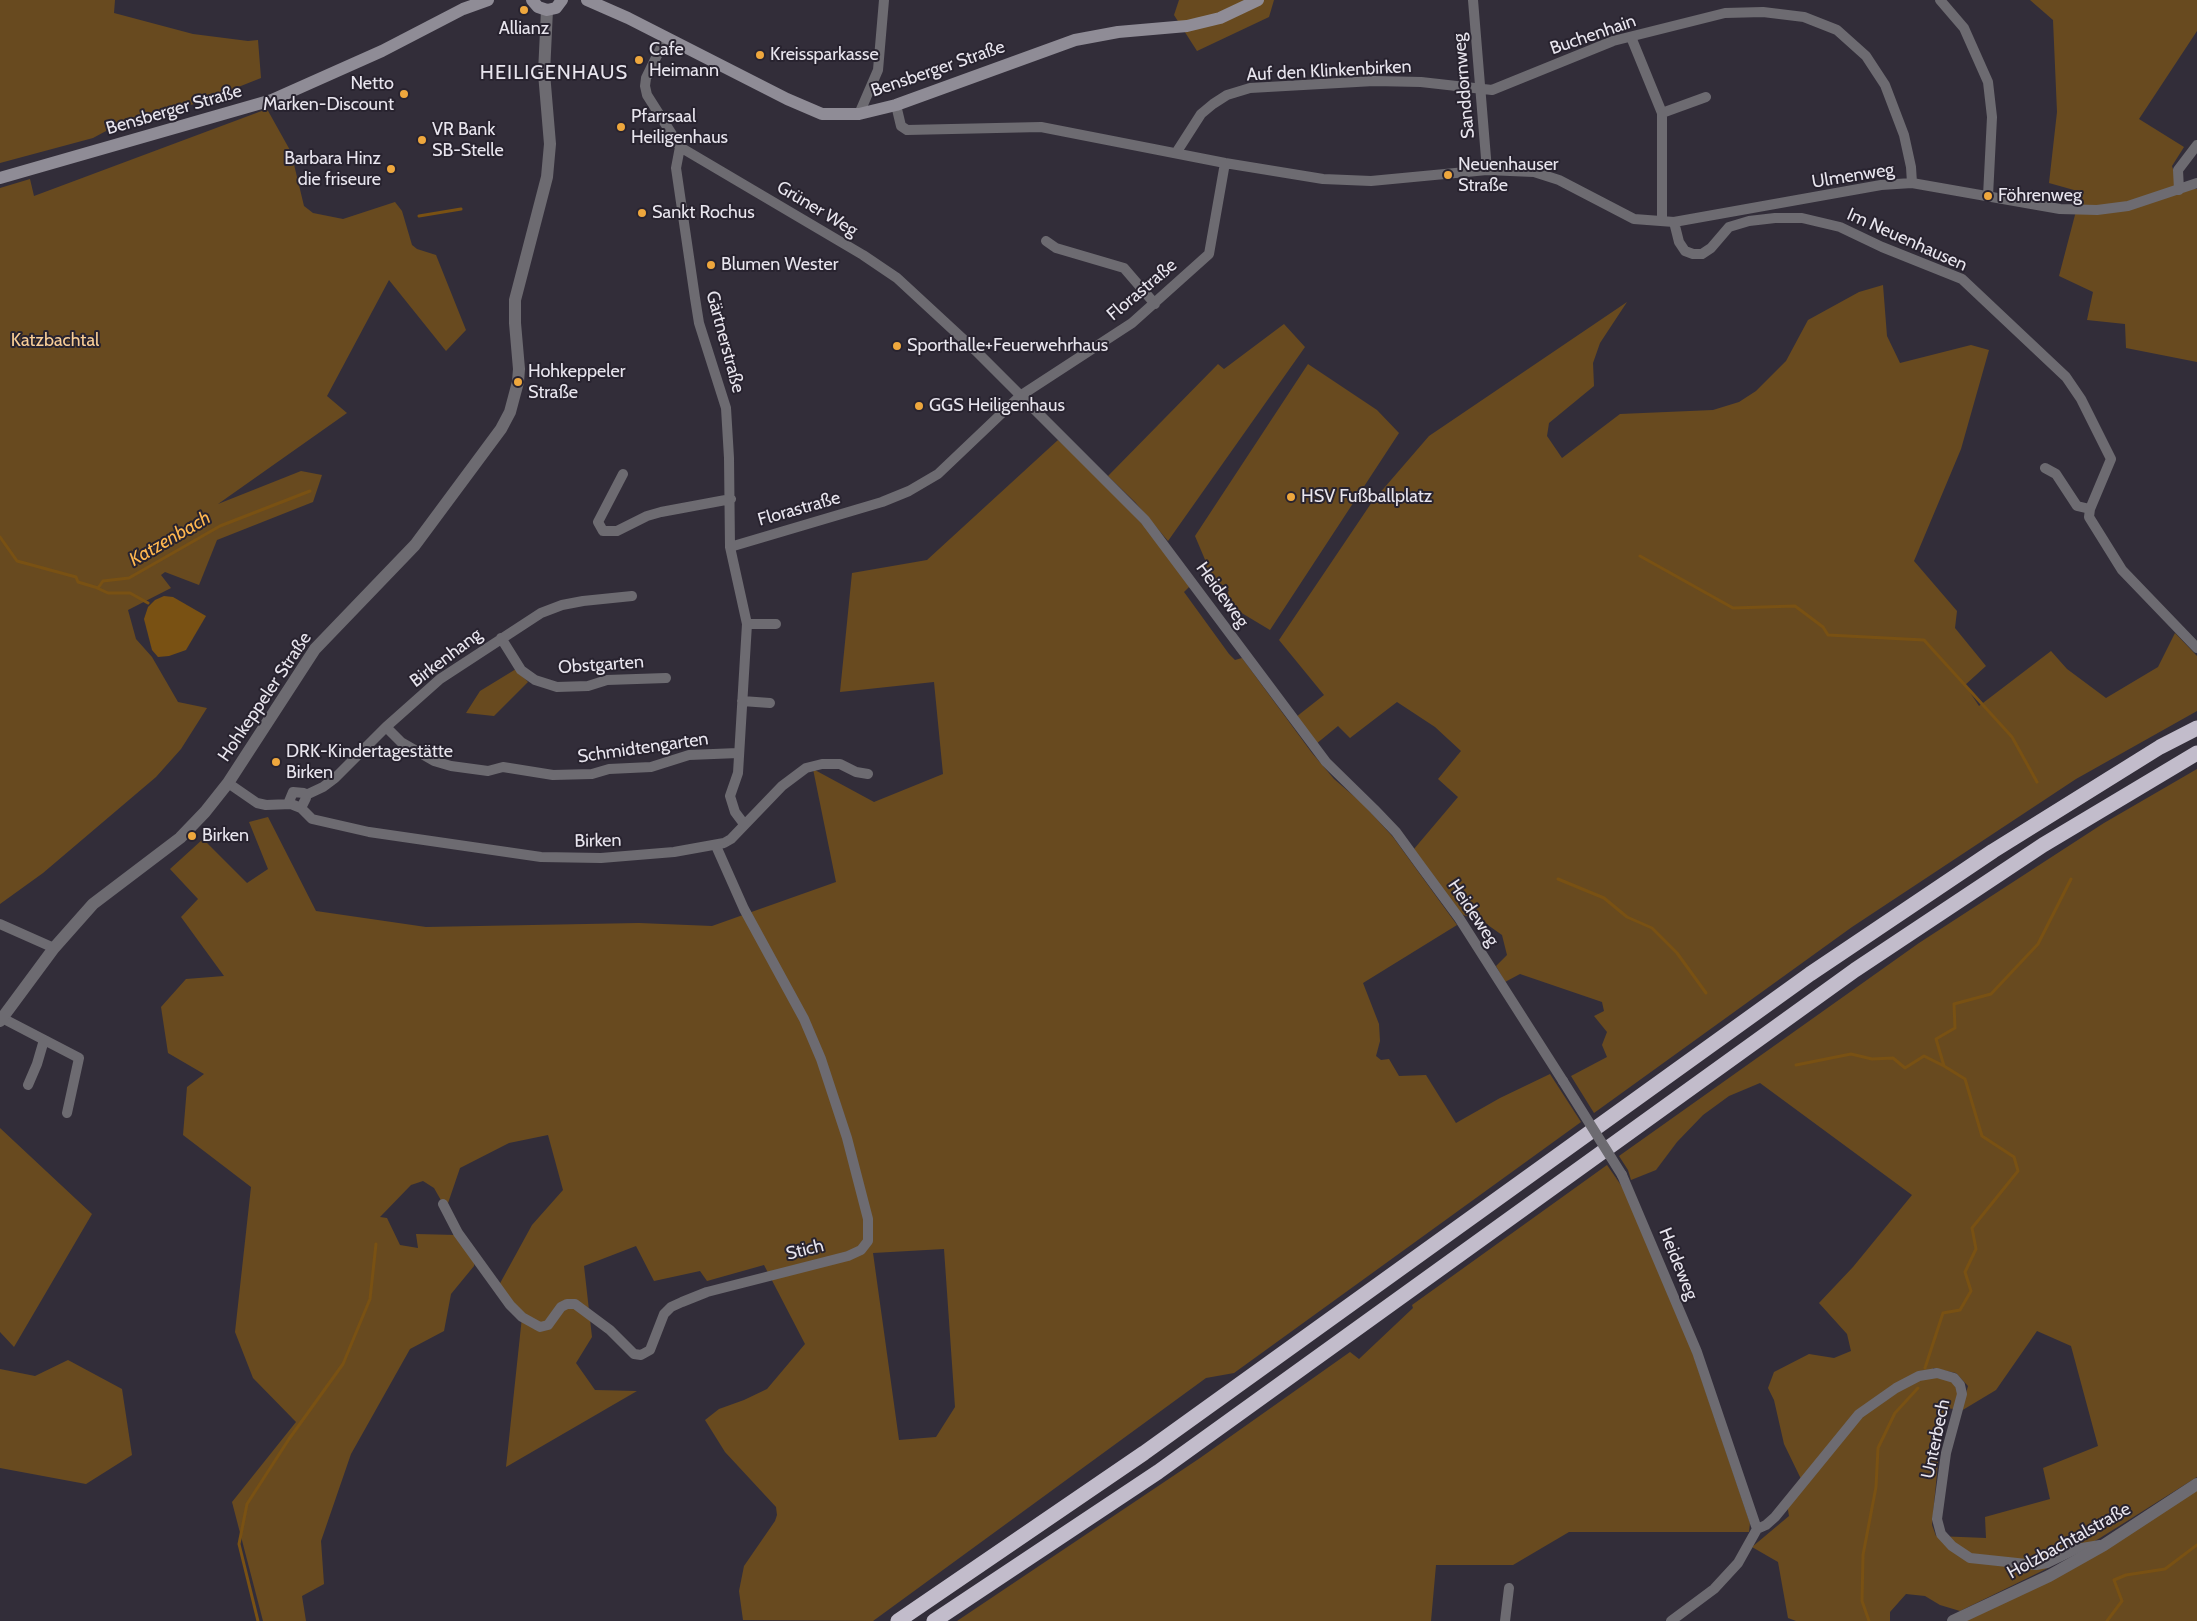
<!DOCTYPE html>
<html>
<head>
<meta charset="utf-8">
<style>
	body { margin:0 }
	canvas { display:block; background:#322d39 }
</style>
</head>
<body>
<canvas width="2197" height="1621"></canvas>
<script>
const ctx = document.querySelector('canvas').getContext('2d');
ctx.lineJoin = 'round';
function fillPath(path, color) {
  ctx.fillStyle = color;
  ctx.fill(path, 'evenodd');
}
function shape(rows) {
  const path = new Path2D();
  for (const r of rows) {
    path.moveTo(r[0], r[1]);
    for (let i = 2; i < r.length; i += 2) path.lineTo(r[i], r[i + 1]);
  }
  return path;
}
function strokePath(path, color, width, dash) {
  ctx.strokeStyle = color;
  ctx.lineWidth = width;
  ctx.lineCap = dash ? 'butt' : 'round';
  ctx.setLineDash(dash || []);
  ctx.stroke(path);
}
function write(font, color, halo, rows, align = 'center') {
  ctx.font = font + ' Cabin,sans-serif';
  ctx.lineWidth = 4;
  ctx.setLineDash([]);
  ctx.textBaseline = 'middle';
  ctx.strokeStyle = halo;
  ctx.fillStyle = color;
  for (const [text, x, y, turn = 0] of rows) {
    ctx.save();
    ctx.translate(x, y);
    ctx.rotate((+turn || 0) * Math.PI / 180);
    ctx.textAlign = isNaN(turn) ? turn : align;
    if (halo) ctx.strokeText(text, 0, 0);
    ctx.fillText(text, 0, 0);
    ctx.restore();
  }
}
fillPath(shape([
	[0,0,115,0,114,13,193,34,248,41,258,40,261,78,198,103,119,124,93,138,0,163],
	[1179,0,1274,0,1269,17,1197,51,1174,15],
	[2030,0,2197,0,2197,31,2139,119,2184,147,2172,166,2179,189,2197,189,2197,362,2126,348,2125,324,2087,320,2093,292,2059,276,2081,192,2049,183,2057,112,2053,20],
	[267,109,291,152,304,206,313,213,343,219,395,202,402,211,412,245,417,249,436,255,466,330,446,351,389,280,327,396,347,413,218,504,301,471,322,475,313,502,217,540,199,585,165,572,161,575,171,588,128,610,136,639,152,657,178,702,207,708,181,749,156,777,43,873,0,904,0,188,30,179,34,196],
	[1883,285,1887,336,1900,363,1971,345,1989,350,1961,449,1914,561,1957,611,1955,628,1986,666,1965,685,1979,706,2051,651,2067,669,2106,698,2158,667,2175,633,2197,656,2197,711,2076,779,1852,927,1594,1113,1571,1076,1607,1057,1602,1045,1607,1032,1594,1016,1604,1011,1602,1002,1520,974,1505,982,1496,966,1507,955,1502,935,1485,923,1458,913,1414,849,1458,797,1438,779,1461,751,1435,727,1397,702,1350,738,1338,726,1316,744,1296,717,1324,695,1279,640,1372,502,1429,436,1627,302,1600,343,1593,363,1594,386,1549,423,1547,436,1562,458,1620,414,1713,410,1739,402,1756,391,1786,361,1808,320,1859,292],
	[1284,324,1305,347,1168,541,1135,502,1108,476,1218,364,1224,369],
	[1308,364,1377,410,1399,433,1270,630,1240,612,1226,596,1229,590,1203,571,1206,562,1195,536],
	[1058,440,1102,481,1160,543,1190,586,1184,592,1229,654,1235,660,1242,658,1312,753,1334,779,1363,804,1393,837,1457,925,1363,983,1379,1024,1380,1041,1376,1056,1381,1060,1389,1059,1399,1076,1426,1075,1456,1123,1500,1098,1550,1074,1581,1122,1234,1373,1206,1378,873,1621,743,1620,739,1591,744,1566,775,1521,777,1515,776,1507,725,1452,705,1420,719,1409,744,1400,767,1389,805,1344,764,1265,707,1281,700,1271,654,1281,636,1246,584,1266,592,1337,576,1363,595,1390,637,1391,506,1467,522,1317,498,1287,532,1225,563,1190,548,1135,509,1143,460,1168,446,1209,434,1188,423,1181,411,1185,380,1217,387,1218,400,1245,418,1248,416,1234,456,1235,475,1260,474,1266,451,1294,444,1331,410,1349,351,1454,321,1541,324,1584,302,1596,306,1621,263,1621,232,1502,296,1422,253,1378,235,1332,251,1187,183,1135,187,1087,204,1074,168,1053,161,1007,186,979,224,976,181,917,198,899,170,869,203,839,247,883,268,869,249,822,268,817,316,911,426,927,639,923,712,926,836,882,813,769,874,802,943,774,934,682,840,692,852,573,927,560],
	[944,1249,955,1407,936,1437,899,1440,873,1253],
	[516,669,528,682,494,716,466,713,480,691],
	[2197,769,2197,1477,2100,1538,2044,1570,1960,1611,1940,1605,1925,1596,1906,1594,1890,1612,1890,1621,1796,1621,1788,1618,1778,1562,1752,1547,1789,1516,1786,1498,1801,1479,1784,1444,1774,1400,1768,1388,1774,1372,1809,1354,1834,1358,1851,1351,1847,1334,1819,1303,1853,1267,1912,1195,1760,1083,1729,1096,1703,1115,1677,1142,1656,1170,1631,1180,1628,1170,1619,1156,1919,943,2104,823],
	[2037,1331,2071,1346,2098,1446,2043,1468,2050,1499,1985,1517,1986,1538,1936,1536,1932,1525,1939,1452,1946,1408,1954,1409,1958,1393,1955,1385,1949,1380,1932,1377,1933,1368,1956,1373,1968,1386,1961,1411,1996,1390],
	[0,1128,92,1214,14,1347,0,1332],
	[1607,1165,1623,1188,1691,1348,1750,1523,1749,1532,1569,1532,1513,1565,1436,1565,1431,1621,957,1621,1200,1458,1350,1352,1359,1359,1413,1308,1412,1305],
	[68,1360,122,1389,132,1455,86,1484,0,1468,0,1369,35,1376],
	[2197,1490,2197,1621,1965,1621]
]), '#684a1f');
fillPath(shape([
	[164,596,173,597,206,616,186,650,169,656,158,657,152,650,144,619,148,607,155,600]
]), '#795113');
strokePath(shape([
	[419,216,461,209],
	[0,537,17,561,76,577,78,582,98,588,103,581,129,578,220,526,310,491],
	[1640,556,1733,608,1795,606,1823,627,1828,635,1924,640,2012,737,2037,782],
	[97,588,108,593,130,593,148,603],
	[1558,879,1604,898,1627,917,1652,928,1677,953,1706,993],
	[1796,1065,1851,1054,1872,1059,1893,1058,1905,1068,1924,1056,1944,1066],
	[1925,1368,1943,1313,1960,1310,1971,1291,1965,1272,1976,1249,1972,1228,2018,1171,2014,1157,1982,1136,1965,1079,1944,1066,1936,1039,1955,1028,1954,1004,1991,994,2038,944,2071,879],
	[258,1621,239,1544,247,1504,289,1439,343,1364,370,1299,376,1244],
	[1869,1621,1862,1601,1863,1555,1876,1487,1878,1448,1895,1413,1918,1388],
	[2107,1621,2122,1601,2114,1580,2126,1575,2165,1569,2197,1545]
]), '#795113', 3);
strokePath(shape([
	[1473,0,1487,170],
	[1940,0,1964,28,1988,82,1992,117,1988,196],
	[666,37,646,78,645,86,647,95,680,147,863,255,897,278,976,351,1145,520,1326,762,1374,809,1396,832,1420,865,1459,918,1563,1081],
	[1631,37,1662,113,1662,221],
	[896,105,901,126,907,130,1041,127,1225,163,1323,179,1371,181,1487,170,1534,172,1559,180,1634,219,1674,222,1881,185,1912,183,2060,209,2097,210,2128,206,2197,183],
	[1662,113,1706,97],
	[859,114,878,70,884,0],
	[680,147,676,168,695,298,699,323,726,408,729,458,730,547,747,624,738,773,730,796,735,812,744,824],
	[1176,153,1201,114,1213,104,1227,95,1250,88,1374,81,1421,82,1492,90,1613,41,1725,13,1763,12,1804,17,1837,30,1866,56,1885,85,1904,135,1911,167,1912,183],
	[2179,190,2178,170,2197,145],
	[1674,222,1679,242,1685,251,1693,254,1702,254,1711,248,1729,227,1749,221,1775,218,1802,218,1840,227,1882,247,1962,279,2066,377,2081,399,2111,459,2090,509],
	[1046,241,1056,248,1124,268,1155,304],
	[2045,468,2056,474,2077,506,2090,509,2089,517,2122,570,2197,648],
	[623,474,598,522,603,531,617,531,647,516,661,512,731,499],
	[730,547,882,502,909,491,938,474,1020,396,1132,323,1209,254,1225,163],
	[747,624,776,624],
	[501,638,521,670,535,680,557,687,588,686,607,680,666,678],
	[742,701,770,703],
	[386,727,401,742,434,761,451,766,488,771,503,767,553,775,592,774,609,769,651,767,689,755,738,753],
	[228,783,257,803,266,805,291,804,301,808,312,819,369,832,541,857,601,858,674,852,724,843,731,839,782,786,806,768,822,764,840,764,856,772,868,774],
	[306,795,323,787,335,778,386,727,440,679,541,613,562,605,583,601,632,596],
	[288,804,293,792,304,793,306,798,301,808],
	[0,924,54,948],
	[2,1018,79,1058,67,1113],
	[28,1085,37,1064,44,1040],
	[1622,1175,1697,1352,1757,1529,1738,1563,1714,1589,1671,1621],
	[443,1204,458,1233,510,1305,522,1317,540,1327,548,1325,561,1307,567,1304,575,1304,610,1330,634,1354,641,1355,650,1350,664,1314,671,1307,682,1302,707,1292,848,1256,861,1250,868,1241,868,1219,847,1138,821,1059,804,1019,744,909,716,846],
	[1757,1529,1766,1525,1775,1517,1859,1414,1896,1388,1919,1376,1937,1373,1954,1378,1960,1385,1962,1394,1946,1453,1937,1519,1941,1534,1952,1546,1970,1558,2036,1565,2047,1563,2076,1549,2100,1545],
	[1505,1621,1509,1588]
]), '#6d6b71', 10);
strokePath(shape([
	[0,1021,54,948,93,904,180,838,205,812,228,783,315,649,415,545,501,429,510,412,518,382,519,369,515,323,515,300,547,177,550,144,544,73,547,10],
	[1953,1621,2049,1576,2104,1545,2197,1484]
]), '#6d6b71', 12);
strokePath(shape([
	[532,0,538,7,547,10,556,8,562,0],
	[587,0,628,18,787,99,822,114,859,114,896,105,1075,40,1118,32,1187,26,1220,18,1258,0],
	[0,178,272,100,382,51,463,9,488,0]
]), '#8f8c96', 12);
strokePath(shape([
	[898,1621,1144,1453,1810,974,1993,851,2160,747,2197,728],
	[934,1621,1158,1472,1855,970,2043,845,2197,753]
]), '#c2bccb', 15);
strokePath(shape([
	[1563,1081,1622,1175]
]), '#6d6b71', 10);
for (const [x, y, r, color] of [
	[524,10,5,"#eea73d"],
	[760,55,5,"#eea73d"],
	[639,60,5,"#eea73d"],
	[404,94,5,"#eea73d"],
	[621,127,5,"#eea73d"],
	[422,140,5,"#eea73d"],
	[391,169,5,"#eea73d"],
	[1448,175,5,"#eea73d"],
	[1988,196,5,"#eea73d"],
	[642,213,5,"#eea73d"],
	[711,265,5,"#eea73d"],
	[897,346,5,"#eea73d"],
	[518,382,5,"#eea73d"],
	[919,406,5,"#eea73d"],
	[1291,497,5,"#eea73d"],
	[276,762,5,"#eea73d"],
	[192,836,5,"#eea73d"]
]) {
  const dot = new Path2D();
  dot.arc(x, y, r, 0, 2 * Math.PI);
  ctx.fillStyle = color;
  ctx.fill(dot);
  strokePath(dot, '#28232f', 2);
}
write('18px', '#e8e5ee', '#28232f', [
	["Allianz",524,29,"center"],
	["Cafe",649,50],
	["Heimann",649,71],
	["Kreissparkasse",770,55],
	["Netto",394,84,"right"],
	["Marken-Discount",394,105,"right"],
	["Pfarrsaal",631,117],
	["Heiligenhaus",631,138],
	["VR Bank",432,130],
	["SB-Stelle",432,151],
	["Barbara Hinz",381,159,"right"],
	["die friseure",381,180,"right"],
	["Neuenhauser",1458,165],
	["Straße",1458,186],
	["Föhrenweg",1998,196],
	["Sankt Rochus",652,213],
	["Blumen Wester",721,265],
	["Sporthalle+Feuerwehrhaus",907,346],
	["Hohkeppeler",528,372],
	["Straße",528,393],
	["GGS Heiligenhaus",929,406],
	["HSV Fußballplatz",1301,497],
	["DRK-Kindertagestätte",286,752],
	["Birken",286,773],
	["Birken",202,836]
], 'left');
write('18px', '#e8e5ee', '#28232f', [
	["Buchenhain",1593,35,-19],
	["Bensberger Straße",938,69,-19],
	["Auf den Klinkenbirken",1329,71,-3],
	["Sanddornweg",1464,86,-95],
	["Bensberger Straße",174,110,-16],
	["Ulmenweg",1853,176,-9],
	["Grüner Weg",817,209,31],
	["Im Neuenhausen",1907,240,24],
	["Florastraße",1142,290,-40],
	["Gärtnerstraße",725,342,75],
	["Florastraße",799,509,-16],
	["Heideweg",1222,595,54],
	["Birkenhang",446,658,-37],
	["Obstgarten",601,665,-4],
	["Hohkeppeler Straße",265,697,-56],
	["Schmidtengarten",643,748,-8],
	["Birken",598,841,-1],
	["Heideweg",1473,913,56],
	["Stich",805,1250,-14],
	["Heideweg",1678,1264,68],
	["Unterbech",1936,1439,-78],
	["Holzbachtalstraße",2069,1541,-29]
]);
write('18px', '#f9ce97', '#28232f', [
	["Katzbachtal",55,341]
]);
write('italic 19px', '#ffb74f', '#28232f', [
	["Katzenbach",170,539,-30]
]);
ctx.letterSpacing = '1px';
write('20px', '#e8e5ee', '#28232f', [
	["HEILIGENHAUS",554,73]
]);
ctx.letterSpacing = '0px';
</script>
</body>
</html>
